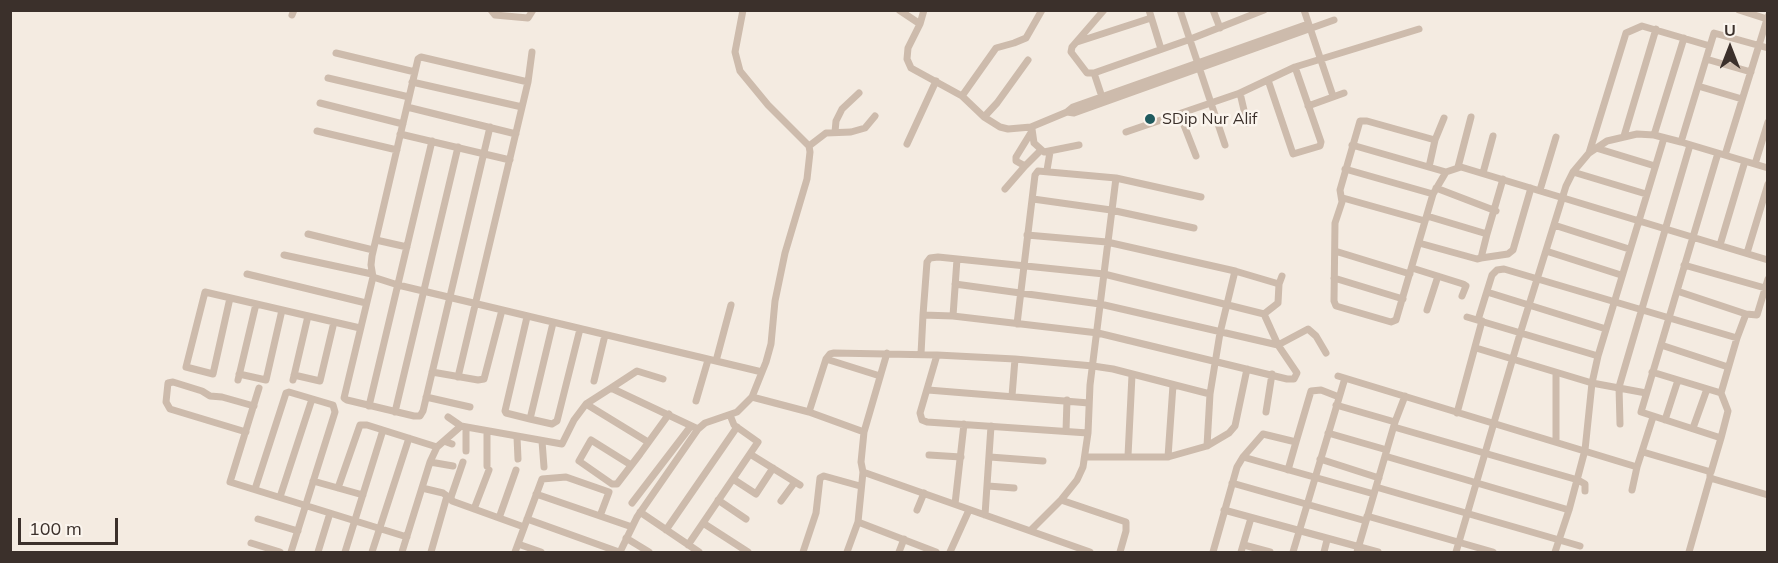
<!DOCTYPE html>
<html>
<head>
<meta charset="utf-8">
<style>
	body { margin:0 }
	#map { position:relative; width:1778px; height:563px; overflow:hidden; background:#f4ebe1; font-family:Mulish,sans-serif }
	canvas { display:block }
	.frame { position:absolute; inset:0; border:12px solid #3b302b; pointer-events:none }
	.north { position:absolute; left:1700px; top:18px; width:60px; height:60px; -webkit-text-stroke:4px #fbf5ee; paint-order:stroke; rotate:0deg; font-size:16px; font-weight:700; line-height:24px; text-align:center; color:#3b302b }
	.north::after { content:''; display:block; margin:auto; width:21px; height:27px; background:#3b302b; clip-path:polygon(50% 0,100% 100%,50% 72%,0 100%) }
	.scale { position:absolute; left:18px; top:518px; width:100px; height:27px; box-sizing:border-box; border:3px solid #3b302b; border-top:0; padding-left:8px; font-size:18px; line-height:21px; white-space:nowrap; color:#3b302b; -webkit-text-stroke:4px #fbf5ee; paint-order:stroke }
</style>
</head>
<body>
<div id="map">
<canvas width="1778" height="563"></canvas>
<div class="frame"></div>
<div class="north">U</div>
<div class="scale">100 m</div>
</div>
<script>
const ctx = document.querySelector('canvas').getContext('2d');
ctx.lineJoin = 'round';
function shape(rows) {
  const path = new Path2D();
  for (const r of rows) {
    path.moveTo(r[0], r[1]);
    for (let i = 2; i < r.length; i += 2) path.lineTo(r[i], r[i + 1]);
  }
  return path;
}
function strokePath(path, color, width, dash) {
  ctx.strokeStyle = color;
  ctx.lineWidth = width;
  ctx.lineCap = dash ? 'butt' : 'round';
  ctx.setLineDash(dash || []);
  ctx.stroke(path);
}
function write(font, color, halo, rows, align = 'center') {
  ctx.font = font + ' Mulish,sans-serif';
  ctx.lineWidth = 5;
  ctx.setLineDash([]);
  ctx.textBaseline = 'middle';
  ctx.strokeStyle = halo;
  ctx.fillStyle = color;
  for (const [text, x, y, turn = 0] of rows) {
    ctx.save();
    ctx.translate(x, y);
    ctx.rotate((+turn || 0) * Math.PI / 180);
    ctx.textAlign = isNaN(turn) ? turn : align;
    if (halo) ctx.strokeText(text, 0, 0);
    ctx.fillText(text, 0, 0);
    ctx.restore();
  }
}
strokePath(shape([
	[491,10,495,15,528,18,533,10],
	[899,10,920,24,908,48,907,59,911,68,962,96,984,117,1000,127,1008,129,1031,127,1067,112,1073,107,1308,24],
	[1104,10,1072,47,1071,52,1087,73,1094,73,1188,40,1264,10],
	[1149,10,1161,49],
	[1180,10,1225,145],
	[1213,10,1220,28],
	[1304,10,1333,96],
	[1739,10,1767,19],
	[292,15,294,10],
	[920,24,924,10],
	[1077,42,1151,18],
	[336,53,415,72],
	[1706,59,1751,72],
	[1094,73,1103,100],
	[328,78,409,97],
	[1268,80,1293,154,1320,146,1321,142,1295,67],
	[412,82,522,107],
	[528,82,421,57,418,59,372,256,371,265,373,277,398,285,762,372],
	[1698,86,1742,99],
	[1240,93,1247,123],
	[962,96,996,48,1014,43,1026,38,1042,10],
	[320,103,403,124],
	[1308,106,1344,93],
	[407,107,516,134],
	[1067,112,1074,113,1334,20],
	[1180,115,1196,156],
	[984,117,997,103,1028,60],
	[1032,129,1034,143,1044,152,1079,145],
	[317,131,397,150],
	[835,132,836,121,842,109,859,93],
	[1126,132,1240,93,1295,67,1419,29],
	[400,134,510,160],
	[1654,135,1684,38],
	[1624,136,1656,29],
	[1435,140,1444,118],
	[1681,142,1714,33,1768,48],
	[907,144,936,81],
	[1352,145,1446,172],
	[809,146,826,133,851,132,865,128,875,116],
	[1596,148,1655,166],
	[1589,153,1626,33,1642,26,1710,46],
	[1725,155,1768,16],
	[1755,164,1768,122],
	[1025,166,1041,150],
	[1429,167,1435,140,1367,121,1360,121,1340,190,1342,202,1335,223,1334,301,1336,306,1391,322,1396,320,1433,194,1446,172,1461,167,1768,260],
	[1458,167,1471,117],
	[1345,169,1433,194],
	[1047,170,1050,152],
	[1573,172,1646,194],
	[1483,173,1493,136],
	[1436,188,1496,211],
	[1005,189,1025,166,1016,161,1016,157,1032,131],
	[1540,190,1556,137],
	[1343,198,1425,221],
	[1033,199,1111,210,1194,228],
	[1427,216,1487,234,1503,179],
	[1554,225,1629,249],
	[308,234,373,250],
	[1487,234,1481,258,1508,254,1513,250,1531,188],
	[1027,235,1107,242,1235,271,1279,284],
	[376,240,407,247],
	[1419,243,1477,259,1481,258],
	[1720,245,1745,161],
	[1335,251,1410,274],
	[1546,251,1621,275],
	[1747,253,1768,184],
	[284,255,372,274],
	[1684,265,1765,288],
	[1412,268,1463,284,1466,286,1462,296],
	[247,274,366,303],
	[373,277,344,398,347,400,414,416,420,416,423,411,490,127],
	[1334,278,1403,299],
	[955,284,1100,304,1278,345,1308,329,1316,336,1326,353],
	[1677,291,1746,314,1737,338,1721,393,1728,411,1721,438,1641,412,1718,153],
	[1487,292,1606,329],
	[230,298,213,374,186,367,205,292,360,328],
	[1427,310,1438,276],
	[1264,314,1278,345,1297,373,1294,379,1287,379,1098,333,953,316,923,315,927,262,930,258,938,257,1104,274,1264,314,1278,303,1279,284,1282,276],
	[1746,314,1757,315,1768,279],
	[953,316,957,259],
	[527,317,505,411,506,413,530,419,552,424,557,421,580,329],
	[1467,317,1598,356],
	[1478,320,1492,275,1497,270,1504,269,1737,338],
	[1017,324,1035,175,1038,171,1116,178,1201,197],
	[1661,345,1728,367],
	[1476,348,1592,383,1646,393],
	[921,354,923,315],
	[937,355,920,413,922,420,927,422,1088,433],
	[826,359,880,376],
	[716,361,731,305],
	[432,372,478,380,484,379,502,310],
	[1652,372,1721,393],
	[239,374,266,380,282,310],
	[294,375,320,381,334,322],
	[1338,376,1637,467,1653,417],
	[458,377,528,82,532,52],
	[238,380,256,304],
	[293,380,308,316],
	[594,381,605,335],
	[259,388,230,482,407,537],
	[611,388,637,371,663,379],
	[928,390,1089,403],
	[1012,396,1015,359],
	[426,397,470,407],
	[752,397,809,412,864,432],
	[696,401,708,360],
	[586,404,648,442],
	[1336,405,1395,422],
	[369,406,432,141],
	[395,412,458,147],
	[809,412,826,359,830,354,834,353,937,355,1015,359,1093,366,1113,369,1210,394],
	[1266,412,1272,374],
	[1457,413,1482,321],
	[448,417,461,426],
	[530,419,553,323],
	[1665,420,1678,380],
	[1620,424,1619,387,1690,145],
	[466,427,466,451],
	[1394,427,1578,480,1585,484,1585,491],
	[1693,428,1707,389],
	[487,431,487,466],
	[1066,431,1067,400],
	[246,432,170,409,166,402,168,383,173,382,202,391,210,396,222,397,254,406],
	[1328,433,1387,450],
	[517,437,518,459],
	[444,441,452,444],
	[542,441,544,467],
	[1556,441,1556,374],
	[1207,446,1210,394,1220,333,1235,271],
	[1643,452,1711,472,1721,438],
	[750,454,800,485],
	[929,455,961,457],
	[1128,456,1132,375],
	[1385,456,1569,510],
	[990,457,1043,461],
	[1085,457,1168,457,1207,446,1229,433,1235,426,1247,369],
	[1168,457,1173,385],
	[1243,457,1374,494],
	[1320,459,1379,478],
	[430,462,453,466],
	[463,462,451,497,452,501,524,527],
	[631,465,591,440,579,461,612,484,617,484,640,454,669,414],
	[1288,470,1296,442],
	[863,472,1090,552],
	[1710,474,1710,478,1768,495],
	[733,479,756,494,773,468],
	[313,481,363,495],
	[1232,483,1366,521],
	[988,486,1014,488],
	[1376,487,1580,546],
	[338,488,360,425,367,425,437,447],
	[422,488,443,493,447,496,431,552],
	[255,489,286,393,289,392,333,405,335,412,291,552],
	[1632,490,1637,467],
	[536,494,600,516],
	[280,497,312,399],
	[718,500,746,519],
	[1061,500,1126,522,1126,531,1120,552],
	[781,501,795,482],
	[632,503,691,426],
	[955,504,964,424],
	[474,509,489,470],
	[917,510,924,493],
	[1224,510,1378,552],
	[640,512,699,552],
	[985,515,991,426],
	[1367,516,1493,552],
	[499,518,516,470],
	[258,519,298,531],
	[527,519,619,552],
	[858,522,936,552],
	[703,523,748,552],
	[666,530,737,427],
	[1031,530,1061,500,1077,480,1083,467,1088,433,1090,385,1116,178],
	[626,538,649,552],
	[251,543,280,552],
	[518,544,541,552],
	[688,545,758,442,734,425,730,415],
	[1244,545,1270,552],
	[318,552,330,513],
	[345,552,383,430],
	[372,552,409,438],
	[402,552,430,462,437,447,461,426,562,444,574,420,586,404,611,388,698,429],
	[515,552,542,479,566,477,609,492,600,516,632,527],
	[620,552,637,517,698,429,705,423,737,412,752,397,766,362,771,344,775,301,785,253,807,179,810,152,809,146,768,105,740,71,735,52,743,10],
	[803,552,816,513,820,478,824,476,860,486],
	[847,552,858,522,863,472,861,462,864,432,887,353],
	[899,552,904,539],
	[950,552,969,510],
	[1213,552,1237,467,1243,457,1263,434,1296,442,1311,391,1321,390,1339,397],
	[1241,552,1251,518],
	[1293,552,1345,378],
	[1324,552,1327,540],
	[1357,552,1395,422,1405,396],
	[1456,552,1520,334,1566,186,1573,172,1589,153,1607,141,1637,134,1654,135,1681,142,1768,168],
	[1555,552,1569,510,1585,450,1592,383,1598,356,1664,138],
	[1689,552,1710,478]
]), '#cdbbac', 7);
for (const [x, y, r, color] of [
	[1150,119,6,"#1f5a5e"]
]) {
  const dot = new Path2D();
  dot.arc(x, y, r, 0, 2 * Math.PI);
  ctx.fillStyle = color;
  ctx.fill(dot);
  strokePath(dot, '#fbf5ee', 2);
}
write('16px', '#3b302b', '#fbf5ee', [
	["SDip Nur Alif",1162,119]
], 'left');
</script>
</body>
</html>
